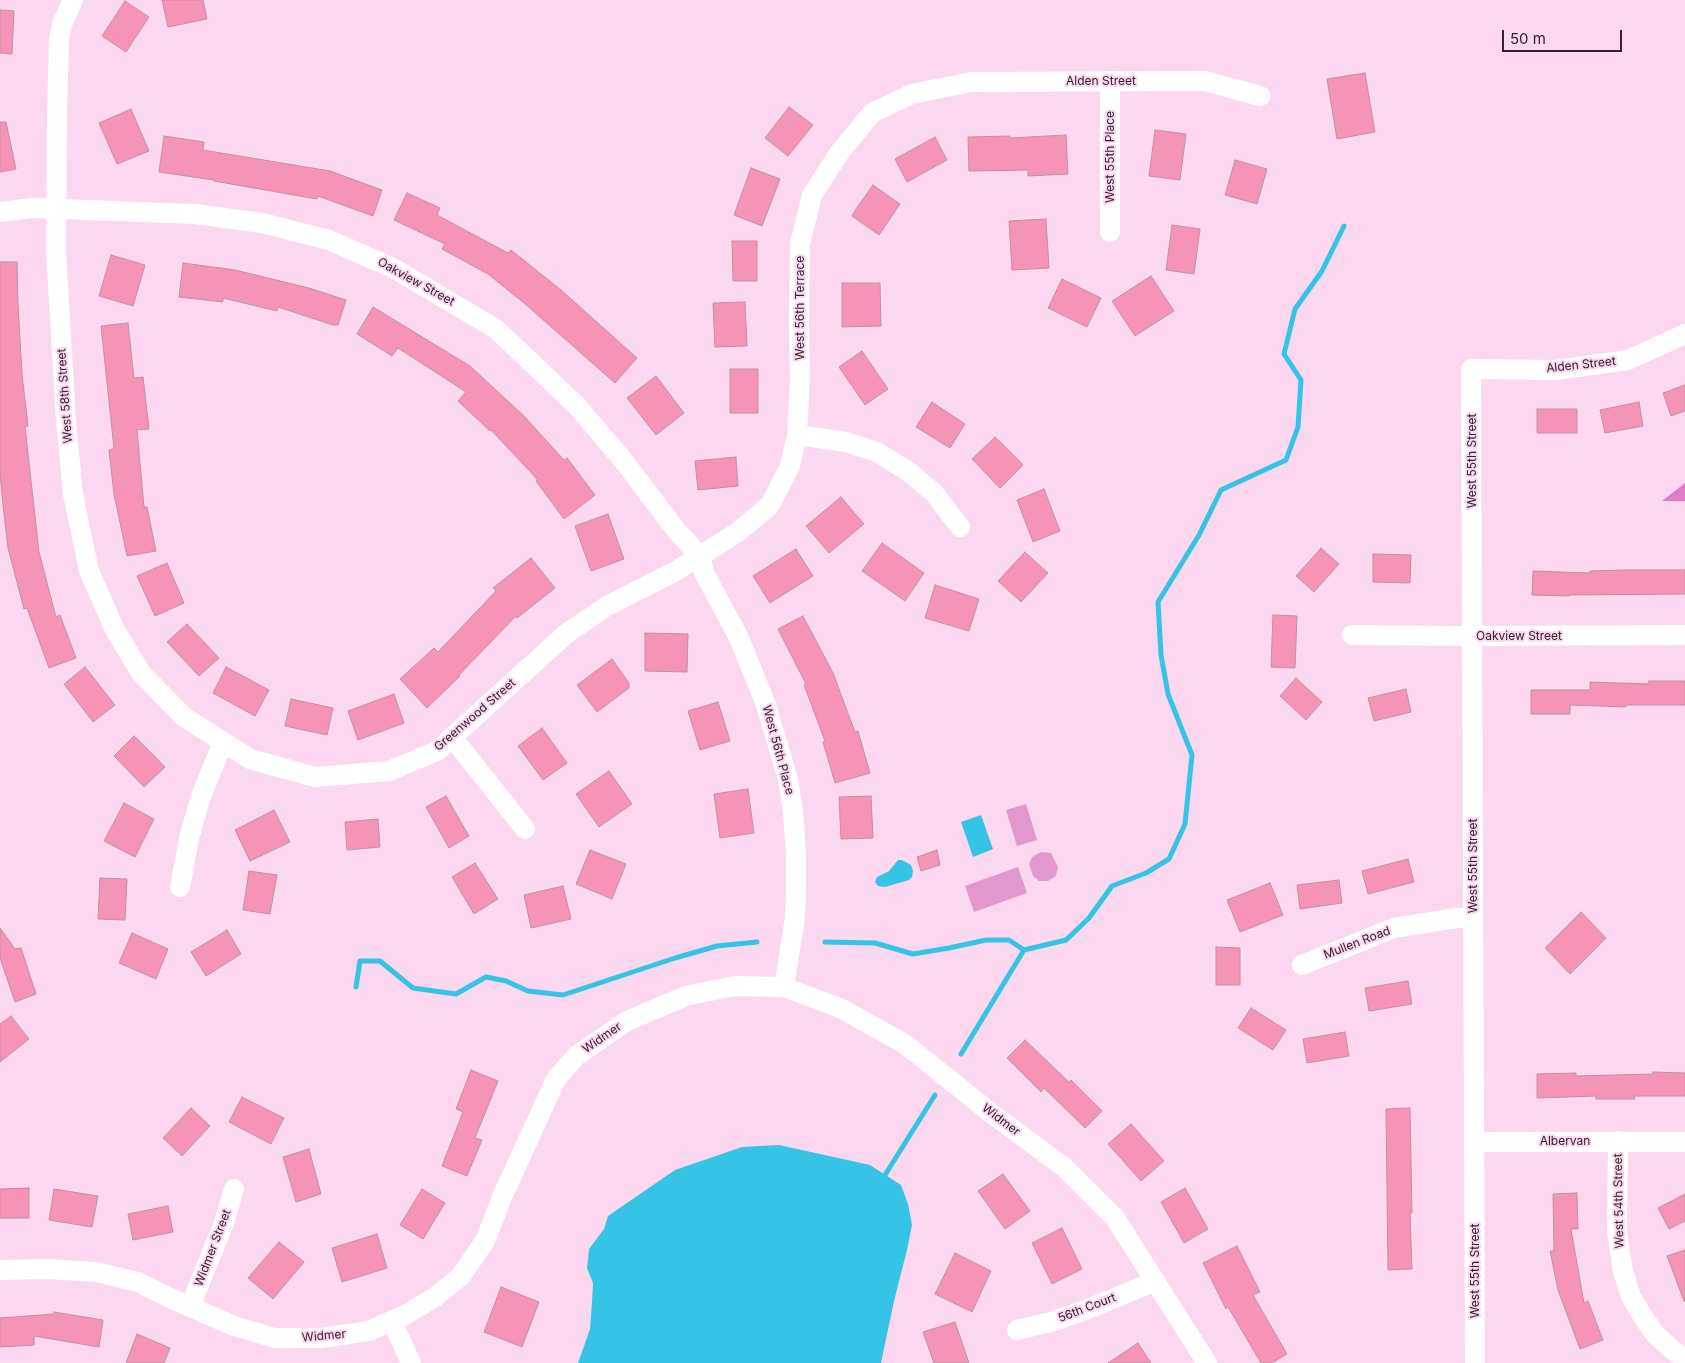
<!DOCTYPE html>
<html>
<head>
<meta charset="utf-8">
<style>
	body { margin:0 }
	#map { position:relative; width:1685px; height:1363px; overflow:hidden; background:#fbd7f0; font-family:Inter,sans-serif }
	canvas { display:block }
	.scale { position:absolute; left:1502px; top:30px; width:120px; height:22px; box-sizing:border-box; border:2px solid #33222e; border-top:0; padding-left:6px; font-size:15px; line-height:18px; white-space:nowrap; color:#33222e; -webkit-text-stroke:4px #fbd7f0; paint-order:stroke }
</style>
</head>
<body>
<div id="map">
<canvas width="1685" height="1363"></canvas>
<div class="scale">50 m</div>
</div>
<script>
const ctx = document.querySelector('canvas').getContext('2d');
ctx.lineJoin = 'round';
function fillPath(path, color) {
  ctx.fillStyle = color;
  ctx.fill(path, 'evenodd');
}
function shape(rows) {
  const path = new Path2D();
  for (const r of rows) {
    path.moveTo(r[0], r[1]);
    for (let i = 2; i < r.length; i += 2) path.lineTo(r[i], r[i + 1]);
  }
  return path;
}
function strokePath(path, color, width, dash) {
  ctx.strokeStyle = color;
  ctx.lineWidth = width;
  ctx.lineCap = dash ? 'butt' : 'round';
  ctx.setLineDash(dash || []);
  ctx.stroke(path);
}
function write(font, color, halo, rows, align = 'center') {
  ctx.font = font + ' Inter,sans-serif';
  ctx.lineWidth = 4;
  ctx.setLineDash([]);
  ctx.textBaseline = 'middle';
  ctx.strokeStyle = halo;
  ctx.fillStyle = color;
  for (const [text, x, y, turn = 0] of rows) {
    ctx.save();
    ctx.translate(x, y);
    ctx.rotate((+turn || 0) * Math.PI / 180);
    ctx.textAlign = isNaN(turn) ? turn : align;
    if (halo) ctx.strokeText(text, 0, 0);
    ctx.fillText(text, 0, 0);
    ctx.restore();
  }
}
fillPath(shape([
	[1026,804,1037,840,1017,846,1006,810],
	[1041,852,1051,853,1058,867,1056,876,1048,881,1039,881,1033,876,1029,864,1032,857],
	[1018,867,1027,893,974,912,965,886]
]), '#e198cd');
fillPath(shape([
	[1685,483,1685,501,1662,501]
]), '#e27cc8');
fillPath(shape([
	[981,815,993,849,973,857,961,822],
	[898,860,902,860,911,865,913,871,912,877,909,880,885,887,878,886,875,882,877,877,889,871],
	[779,1145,870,1165,901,1185,908,1204,912,1225,907,1250,894,1301,881,1363,578,1363,590,1329,592,1302,593,1283,587,1268,589,1249,604,1229,608,1216,675,1170,742,1147]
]), '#36c4e6');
strokePath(shape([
	[825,942,875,943,913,954,949,948,986,940,1009,940,1024,950],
	[356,987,360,961,380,961,413,988,456,994,486,977,506,981,528,991,563,995,675,958,717,946,757,942],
	[961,1054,1024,950,1066,940,1089,918,1112,886,1146,873,1169,859,1185,824,1192,755,1168,694,1161,655,1158,602,1199,535,1221,490,1286,460,1298,427,1301,380,1284,354,1295,309,1322,271,1344,226],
	[885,1175,935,1095]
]), '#36c4e6', 5);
const building = shape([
	[162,0,203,0,207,19,168,27,162,0],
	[125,1,149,17,126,52,102,36,125,1],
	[0,10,14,11,12,54,0,53,0,10],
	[1365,73,1375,132,1337,139,1327,79,1365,73],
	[789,107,813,125,788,156,765,138,789,107],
	[131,109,149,151,117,164,99,123,131,109],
	[0,122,6,122,16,169,0,172,0,122],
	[1155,130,1186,134,1180,180,1149,176,1155,130],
	[1066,135,1068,174,1028,176,1028,170,969,171,968,137,1010,136,1010,138,1066,135],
	[164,136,204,142,203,150,330,171,382,190,373,216,318,196,317,199,214,181,214,180,159,172,164,136],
	[935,137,947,160,907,182,895,159,935,137],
	[1235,160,1267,169,1257,204,1225,195,1235,160],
	[751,168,780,179,762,226,734,215,751,168],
	[873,185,900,204,879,235,852,216,856,209,873,185],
	[407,193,440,208,437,215,508,253,511,250,561,290,637,358,615,383,524,303,488,274,442,249,445,244,394,220,407,193],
	[1046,219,1049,268,1012,270,1009,221,1046,219],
	[1172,225,1200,229,1194,274,1166,270,1172,225],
	[732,241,757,241,757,281,733,281,732,241],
	[111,255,145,265,133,306,99,296,111,255],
	[0,262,17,262,18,304,22,374,28,426,25,427,39,552,56,617,60,615,76,658,49,668,27,608,24,609,8,548,3,505,0,474,0,262],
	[183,263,235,270,309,288,346,300,338,325,333,325,278,307,277,311,223,298,223,302,179,297,183,263],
	[1151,276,1174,311,1135,336,1112,301,1151,276],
	[1062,279,1101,298,1087,327,1048,308,1062,279],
	[842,283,880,283,881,326,842,327,842,283],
	[745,302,747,346,715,347,713,303,745,302],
	[373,307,470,366,524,416,564,460,567,458,595,495,564,519,536,481,538,480,491,430,490,431,458,401,466,392,398,348,392,356,357,334,373,307],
	[128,323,134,378,143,377,149,429,137,430,144,507,147,507,156,551,127,556,114,494,109,450,114,449,101,326,128,323],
	[862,351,888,389,865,405,839,367,862,351],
	[730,369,758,369,758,413,730,413,730,369],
	[656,376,684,413,656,435,627,398,656,376],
	[1685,385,1685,411,1671,416,1663,393,1685,385],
	[932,402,965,424,950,448,916,427,932,402],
	[1639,402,1643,426,1605,433,1600,410,1639,402],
	[1537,409,1577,409,1577,433,1537,433,1537,409],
	[995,437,1023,465,1000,488,972,459,995,437],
	[736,457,738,486,698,490,695,461,736,457],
	[1044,489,1060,531,1033,542,1017,500,1044,489],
	[841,497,864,524,829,553,806,526,841,497],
	[608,514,624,559,591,571,575,526,608,514],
	[882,543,924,573,905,601,862,571,882,543],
	[1321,548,1339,564,1314,592,1296,576,1321,548],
	[796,549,813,576,770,603,753,576,796,549],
	[1025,552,1048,573,1021,602,998,581,1025,552],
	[1373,554,1411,555,1410,583,1373,582,1373,554],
	[531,558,555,588,517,618,516,616,459,675,460,676,427,708,400,679,434,648,438,652,496,591,493,588,531,558],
	[167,563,184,603,155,616,137,576,167,563],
	[1627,570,1685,570,1685,594,1569,595,1569,596,1532,595,1533,571,1590,573,1590,571,1627,570],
	[935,585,979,599,969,631,925,618,935,585],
	[1273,615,1297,616,1295,668,1271,667,1273,615],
	[803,616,833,673,855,732,858,731,870,773,835,783,823,742,825,741,804,685,806,684,778,629,803,616],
	[187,624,219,658,199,676,167,642,187,624],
	[645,633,688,634,687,672,645,671,645,633],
	[612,659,629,683,629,688,597,712,577,685,612,659],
	[85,667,115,705,93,722,64,684,85,667],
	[226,667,269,690,255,716,213,693,226,667],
	[1296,678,1322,702,1306,720,1280,696,1296,678],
	[1649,681,1685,681,1685,705,1626,705,1626,707,1570,705,1570,714,1531,714,1531,690,1590,690,1590,682,1649,684,1649,681],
	[1406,689,1411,712,1374,721,1368,698,1406,689],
	[394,694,404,723,358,740,348,711,394,694],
	[291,699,333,708,327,735,285,726,291,699],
	[718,702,730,741,700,750,688,711,718,702],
	[542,728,567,763,543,780,518,746,542,728],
	[134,736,165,767,144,787,114,756,134,736],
	[609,771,632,804,599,827,576,794,609,771],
	[748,789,754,833,720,838,714,794,748,789],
	[446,796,469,836,449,848,426,807,446,796],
	[871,796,873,838,841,839,839,797,871,796],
	[124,803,154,819,135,857,104,841,124,803],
	[274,810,290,842,250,861,235,830,274,810],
	[378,819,380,847,347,850,345,822,378,819],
	[590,850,626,864,612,899,576,884,590,850],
	[937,850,940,865,921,871,917,857,937,850],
	[1408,859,1414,882,1368,894,1362,871,1408,859],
	[475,863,498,899,474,914,452,877,475,863],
	[249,871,277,875,270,914,243,910,249,871],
	[100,878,127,879,125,920,98,919,100,878],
	[1339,880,1342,903,1300,909,1297,885,1339,880],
	[1270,883,1283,915,1240,932,1227,900,1270,883],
	[563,886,571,919,531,928,524,895,563,886],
	[1581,912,1606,938,1570,974,1545,948,1581,912],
	[0,928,15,949,21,948,36,994,15,1002,0,958,0,928],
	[227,930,241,954,206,976,191,952,227,930],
	[132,933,168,949,156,979,119,963,132,933],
	[1216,947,1240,948,1240,985,1216,985,1216,947],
	[1408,981,1412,1004,1369,1011,1365,988,1408,981],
	[1251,1008,1286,1030,1273,1050,1238,1028,1251,1008],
	[11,1016,29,1039,0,1062,0,1024,11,1016],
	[1345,1032,1349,1056,1307,1063,1303,1039,1345,1032],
	[1025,1040,1069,1082,1071,1080,1102,1111,1085,1128,1044,1088,1041,1092,1007,1058,1025,1040],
	[471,1070,498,1081,475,1138,482,1140,467,1176,442,1166,463,1112,456,1109,471,1070],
	[1653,1072,1685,1073,1685,1096,1634,1096,1635,1099,1596,1099,1596,1096,1537,1098,1537,1074,1576,1073,1576,1076,1653,1074,1653,1072],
	[242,1097,284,1118,271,1144,229,1122,242,1097],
	[191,1108,210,1126,182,1156,163,1138,191,1108],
	[1410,1108,1412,1213,1410,1213,1412,1269,1388,1270,1386,1109,1410,1108],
	[1131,1124,1164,1161,1141,1181,1108,1144,1131,1124],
	[309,1149,321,1194,296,1202,283,1157,309,1149],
	[1003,1174,1030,1211,1005,1229,978,1191,1003,1174],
	[29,1188,29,1218,0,1218,0,1189,29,1188],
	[1185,1188,1208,1229,1184,1243,1161,1202,1185,1188],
	[54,1189,98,1196,92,1227,49,1220,54,1189],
	[422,1189,445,1203,423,1239,400,1225,422,1189],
	[1577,1193,1578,1229,1571,1229,1584,1303,1588,1301,1603,1340,1580,1349,1558,1290,1550,1251,1554,1251,1553,1194,1577,1193],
	[1685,1194,1685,1221,1669,1229,1658,1208,1685,1194],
	[168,1206,173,1232,133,1240,128,1214,168,1206],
	[1062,1228,1082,1269,1052,1284,1032,1243,1062,1228],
	[377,1234,387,1268,342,1282,332,1248,377,1234],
	[279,1242,304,1262,273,1299,248,1278,279,1242],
	[1237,1246,1260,1292,1253,1295,1287,1354,1272,1363,1261,1363,1228,1307,1226,1309,1203,1263,1237,1246],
	[1685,1250,1685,1301,1684,1301,1667,1256,1685,1250],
	[955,1253,991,1271,972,1312,935,1294,955,1253],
	[501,1287,539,1302,522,1347,484,1332,501,1287],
	[54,1312,103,1320,99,1347,34,1336,34,1345,0,1347,0,1318,54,1314,54,1312],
	[955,1322,969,1363,934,1363,923,1332,955,1322],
	[137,1334,170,1348,164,1363,126,1363,137,1334],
	[1138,1343,1151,1363,1108,1363,1138,1343]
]);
fillPath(building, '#f694b7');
strokePath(building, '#c290a0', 1);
strokePath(shape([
	[73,0,62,24,59,39,57,114,56,251,66,421,73,494,89,571,115,630,141,673,184,717,250,759,315,777,389,771,437,751,567,633,607,606,676,571,738,532,770,505,790,466,797,435,800,376,799,323,800,244,812,195,840,152,872,113,912,94,971,82,1205,81,1260,96],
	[1110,81,1110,232],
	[0,212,32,208,195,214,262,223,329,240,393,268,496,329,576,405,623,460,676,530,700,556,704,573,738,636,765,702,788,779,793,812,796,854,796,887,795,918,784,987],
	[797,435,846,442,877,452,909,472,934,493,960,527],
	[1352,635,1457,636,1685,635],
	[452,737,525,829],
	[180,887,189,838,200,799,223,742],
	[1302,965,1394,928,1457,918,1473,918],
	[1618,1141,1617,1233,1623,1271,1631,1297,1645,1320,1656,1335,1674,1351,1685,1358],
	[1474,1142,1685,1142],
	[0,1270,47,1269,96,1272,138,1282,170,1298,234,1326,275,1338,322,1338,369,1331,407,1314,435,1297,460,1277,485,1241,502,1197,556,1079,576,1056,627,1021,686,996,734,986,784,987,842,1009,905,1044,991,1113,1064,1167,1115,1218,1207,1363],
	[190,1307,224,1223,234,1189],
	[392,1321,411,1363],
	[1017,1330,1051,1322,1088,1309,1156,1281],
	[1475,1363,1471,369,1556,370,1628,360,1685,334]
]), '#fff', 20);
write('12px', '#33222e', '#fbd7f0', [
	["Alden Street",1101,81],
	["West 55th Place",1110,157,-90],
	["Oakview Street",416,282,29],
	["West 56th Terrace",800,308,-90],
	["Alden Street",1581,365,-6],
	["West 58th Street",65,396,-94],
	["West 55th Street",1472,461,-90],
	["Oakview Street",1519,636],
	["Greenwood Street",475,715,-41],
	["West 56th Place",778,750,75],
	["West 55th Street",1473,866,-90],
	["Mullen Road",1357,943,-21],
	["Widmer",602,1038,-35],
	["Widmer",1001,1120,37],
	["Albervan",1565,1141],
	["West 54th Street",1619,1201,-91],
	["Widmer Street",213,1248,-69],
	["West 55th Street",1475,1271,-90],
	["56th Court",1087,1308,-21],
	["Widmer",324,1336,-5]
]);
</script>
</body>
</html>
